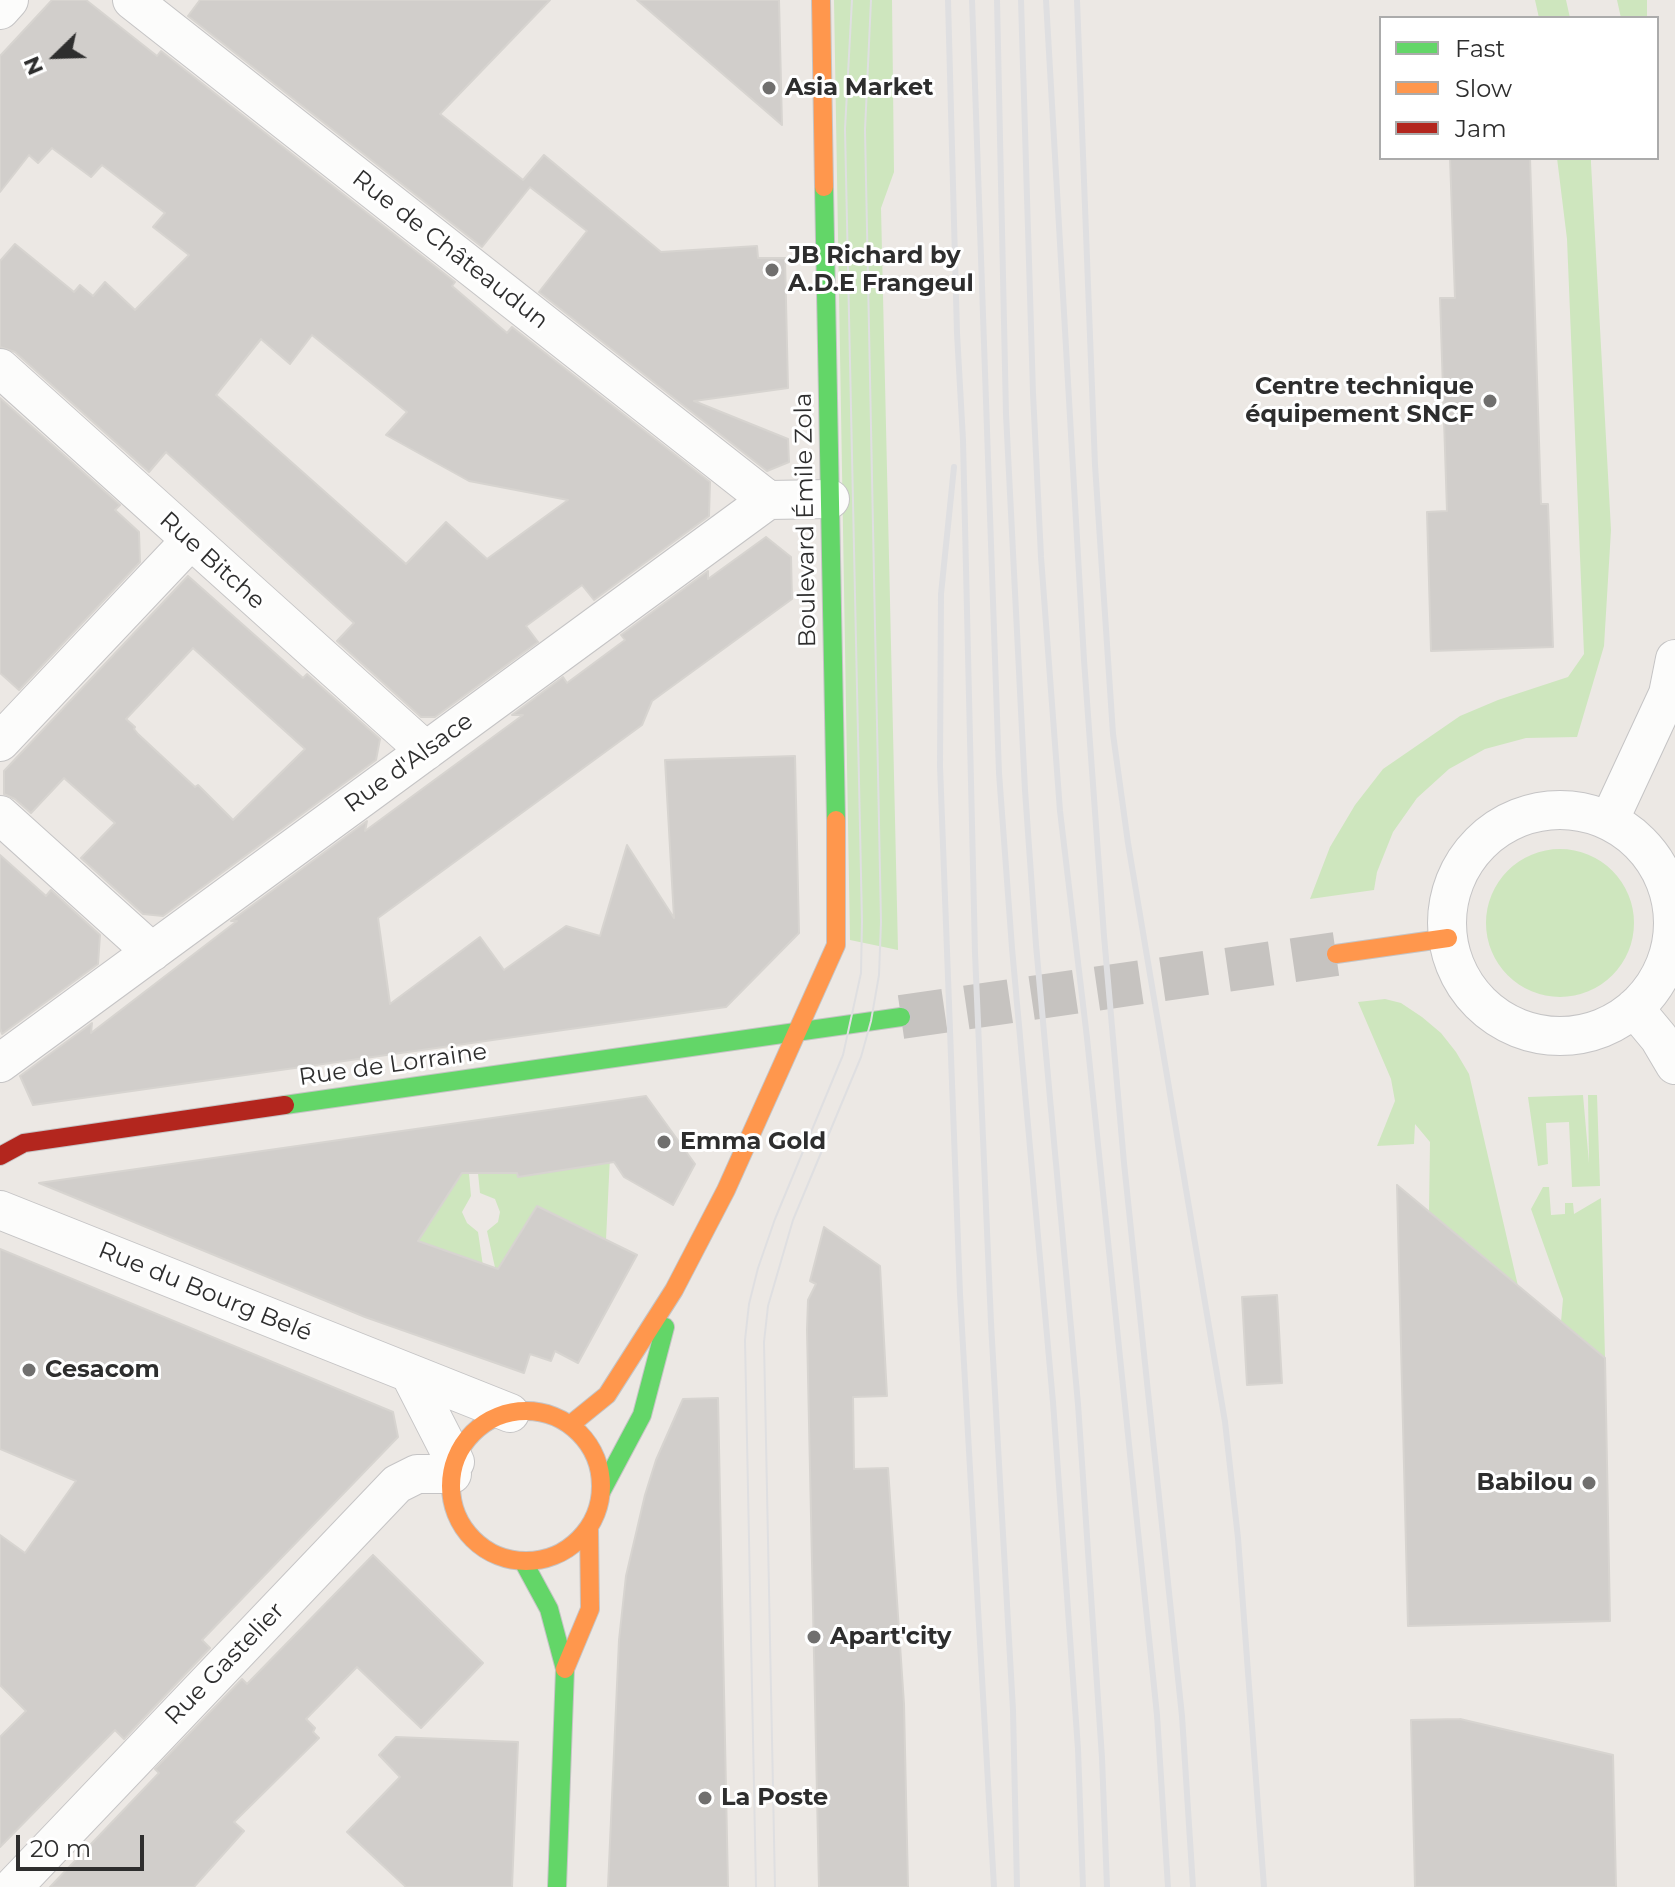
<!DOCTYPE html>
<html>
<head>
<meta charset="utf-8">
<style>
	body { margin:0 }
	#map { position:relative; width:1675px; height:1887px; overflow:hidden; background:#ece8e4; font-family:Montserrat,sans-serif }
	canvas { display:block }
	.legend { position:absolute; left:1379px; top:16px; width:280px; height:144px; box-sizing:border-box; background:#fff; border:2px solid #ababab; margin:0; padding:10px 14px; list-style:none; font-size:24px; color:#2e2e2e }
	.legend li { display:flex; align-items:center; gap:16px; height:40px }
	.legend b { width:40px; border:2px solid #ababab }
	.north { position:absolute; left:16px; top:16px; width:80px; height:80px; -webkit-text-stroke:6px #fff; paint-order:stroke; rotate:247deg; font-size:22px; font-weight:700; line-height:32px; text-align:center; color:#2e2e2e }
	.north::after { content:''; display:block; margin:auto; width:28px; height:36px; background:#2e2e2e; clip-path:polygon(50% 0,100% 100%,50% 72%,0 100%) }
	.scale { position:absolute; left:16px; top:1835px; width:128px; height:36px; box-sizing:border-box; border:4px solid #2e2e2e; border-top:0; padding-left:10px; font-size:24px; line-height:28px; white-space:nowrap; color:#2e2e2e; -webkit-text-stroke:6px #fff; paint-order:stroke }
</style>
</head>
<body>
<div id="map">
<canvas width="1675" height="1887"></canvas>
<ul class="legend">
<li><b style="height:10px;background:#63d668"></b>Fast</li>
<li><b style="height:10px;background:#ff974d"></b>Slow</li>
<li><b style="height:10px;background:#b3261e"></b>Jam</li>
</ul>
<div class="north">N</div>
<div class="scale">20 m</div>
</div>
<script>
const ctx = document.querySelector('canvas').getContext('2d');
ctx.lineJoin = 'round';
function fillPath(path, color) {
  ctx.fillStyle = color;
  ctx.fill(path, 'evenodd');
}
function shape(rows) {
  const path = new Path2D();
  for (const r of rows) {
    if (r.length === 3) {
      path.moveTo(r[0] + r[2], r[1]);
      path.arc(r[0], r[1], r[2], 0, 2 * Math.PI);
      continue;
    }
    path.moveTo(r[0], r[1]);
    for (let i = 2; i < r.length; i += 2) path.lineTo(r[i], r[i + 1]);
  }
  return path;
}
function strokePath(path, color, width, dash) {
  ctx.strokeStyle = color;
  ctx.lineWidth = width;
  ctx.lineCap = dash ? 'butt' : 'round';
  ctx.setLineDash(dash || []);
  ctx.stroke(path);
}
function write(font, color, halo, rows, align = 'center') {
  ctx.font = font + ' Montserrat,sans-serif';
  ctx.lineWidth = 6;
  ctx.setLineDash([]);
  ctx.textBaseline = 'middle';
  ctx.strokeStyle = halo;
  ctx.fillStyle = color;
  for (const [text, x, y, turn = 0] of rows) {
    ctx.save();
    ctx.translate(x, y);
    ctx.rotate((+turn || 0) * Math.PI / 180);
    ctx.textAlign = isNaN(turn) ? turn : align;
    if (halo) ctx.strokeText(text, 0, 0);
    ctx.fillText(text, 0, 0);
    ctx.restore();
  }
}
fillPath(shape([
	[834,0,892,0,894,172,881,208,898,950,850,940],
	[1535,0,1566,0,1570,18,1539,18],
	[1617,0,1647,0,1647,18,1621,18],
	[1557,158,1591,158,1591,163,1611,530,1604,646,1577,737,1526,738,1485,749,1449,769,1417,798,1393,832,1377,872,1374,890,1310,899,1330,847,1355,805,1383,769,1460,716,1498,700,1568,677,1584,654,1567,239],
	[1560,923,74],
	[1385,999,1401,1003,1422,1017,1441,1033,1456,1052,1469,1074,1518,1286,1441,1224,1429,1212,1430,1142,1415,1124,1414,1144,1377,1146,1395,1101,1391,1079,1358,1002],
	[1583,1095,1589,1163,1588,1095,1597,1095,1600,1186,1572,1187,1569,1122,1546,1123,1548,1164,1538,1166,1528,1097],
	[610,1156,606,1240,537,1206,496,1272,487,1231,498,1222,500,1212,495,1199,480,1193,478,1173,517,1173,519,1176,588,1166],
	[456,1174,469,1174,471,1196,462,1212,467,1223,478,1232,483,1266,418,1241,438,1210],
	[1543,1187,1549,1187,1551,1215,1565,1214,1565,1203,1573,1203,1574,1214,1601,1198,1605,1358,1561,1322,1563,1299,1531,1209]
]), '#cee6be');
const building = shape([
	[52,0,86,0,157,56,161,51,455,282,452,286,507,333,512,327,710,482,709,516,594,600,582,585,526,626,538,642,435,717,421,717,337,641,354,623,166,452,149,472,15,352,0,347,0,261,15,244,74,292,80,285,93,296,105,282,135,310,189,255,153,227,165,213,102,165,91,177,52,148,38,163,29,155,0,192,0,56,52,0],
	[312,335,407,412,386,435,469,481,568,500,487,559,446,522,406,564,216,395,261,339,290,364,312,335],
	[200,0,550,0,440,114,523,180,544,155,661,252,757,246,758,258,785,258,788,388,694,401,788,439,789,462,767,471,539,292,587,231,530,187,482,247,188,16,200,0],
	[637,0,779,0,782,125,637,0],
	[1450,158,1530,158,1541,504,1548,504,1553,647,1431,651,1427,512,1447,511,1440,298,1455,298,1450,158],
	[0,398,120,505,115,510,139,532,140,562,19,690,0,673,0,398],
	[766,537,791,557,792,599,652,701,642,725,378,918,390,1004,480,937,504,970,566,926,600,936,627,845,674,918,665,760,795,756,799,933,726,1007,33,1105,20,1076,92,1023,91,1033,237,921,231,921,367,821,365,831,523,715,512,715,563,677,567,683,625,640,621,635,708,571,708,579,766,537],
	[188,576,303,678,307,674,380,739,376,760,163,916,143,914,81,858,115,823,64,778,31,813,15,799,4,794,4,771,188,576],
	[193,648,305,749,233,820,198,785,195,787,138,734,134,729,135,727,126,719,193,648],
	[0,855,46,896,51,890,100,935,98,964,2,1034,0,1028,0,855],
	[646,1096,695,1164,673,1205,624,1177,614,1162,518,1177,517,1173,462,1173,418,1241,498,1269,537,1206,637,1255,578,1363,555,1351,551,1361,530,1354,524,1373,365,1317,39,1183,646,1096],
	[1397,1185,1605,1358,1610,1621,1408,1626,1397,1185],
	[824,1227,880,1266,887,1396,853,1397,854,1469,888,1468,904,1704,908,1887,819,1887,807,1330,808,1300,816,1284,810,1281,824,1227],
	[0,1249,393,1412,398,1437,202,1640,210,1648,124,1739,115,1730,0,1847,0,1737,26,1711,0,1685,0,1535,25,1553,76,1481,0,1449,0,1249],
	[1277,1295,1282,1383,1247,1385,1242,1297,1277,1295],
	[718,1398,728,1887,608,1887,619,1640,626,1576,645,1495,656,1460,683,1399,718,1398],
	[373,1555,483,1663,421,1728,357,1667,306,1719,315,1728,313,1732,319,1738,234,1822,244,1831,194,1887,50,1887,159,1773,155,1769,242,1679,247,1684,373,1555],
	[1460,1719,1613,1755,1616,1887,1415,1887,1411,1720,1460,1719],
	[396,1737,518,1742,512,1887,406,1887,347,1832,400,1777,379,1755,396,1737]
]);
fillPath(building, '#d1cecb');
strokePath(building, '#d7d4d0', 2);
strokePath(shape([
	[901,1017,1336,954]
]), '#c6c3c0', 44, [44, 22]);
const street = shape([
	[132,0,768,500],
	[0,10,9,0],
	[0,368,426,751],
	[0,742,190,541],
	[1560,923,113],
	[0,815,152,952],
	[1609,821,1668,694,1675,659],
	[1634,1008,1659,1038,1675,1065],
	[0,1063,768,500,830,499],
	[0,1210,510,1413],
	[410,1374,455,1462],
	[13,1887,397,1484,417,1474,452,1474]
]);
const fast = shape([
	[824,187,836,820],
	[285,1105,901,1017],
	[601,1492,642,1415,665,1327],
	[523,1561,549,1609,565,1669,557,1887]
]);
const slow = shape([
	[821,0,824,187],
	[1336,954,1448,938],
	[526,1486,75],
	[570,1425,607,1395,674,1290,726,1190,836,945,836,820],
	[565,1669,590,1609,589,1528]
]);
const jam = shape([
	[0,1156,24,1143,285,1105]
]);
strokePath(street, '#c5c4c5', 40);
strokePath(fast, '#c5c4c5', 20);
strokePath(slow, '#c5c4c5', 20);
strokePath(jam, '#c5c4c5', 20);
strokePath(street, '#fcfcfb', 38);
strokePath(fast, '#63d668', 18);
strokePath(slow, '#ff974d', 18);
strokePath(jam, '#b3261e', 18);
strokePath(shape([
	[756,1887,745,1340,749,1304,758,1268,775,1219,843,1055,861,973,862,921,845,129,852,0],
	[775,1887,764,1342,768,1306,793,1220,861,1057,871,1021,879,975,881,922,865,130,871,0]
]), '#dfdfe1', 2);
strokePath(shape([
	[948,0,957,333,963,440,975,953,991,1323,1013,1710,1017,1887],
	[972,0,999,773,1012,948,1053,1402,1078,1749,1083,1887],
	[997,0,1006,414,1025,790,1036,945,1078,1404,1102,1758,1107,1887],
	[1021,0,1033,393,1041,557,1060,811,1087,1038,1157,1715,1168,1887],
	[1046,0,1084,660,1104,936,1124,1163,1182,1716,1193,1887],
	[1077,0,1095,465,1113,734,1128,843,1225,1422,1238,1538,1264,1887],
	[954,467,941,594,940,766,960,1294,994,1887]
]), '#dfdfe1', 6);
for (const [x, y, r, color] of [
	[769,88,8,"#706f6e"],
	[772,270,8,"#706f6e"],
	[1490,401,8,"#706f6e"],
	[664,1142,8,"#706f6e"],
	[29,1370,8,"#706f6e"],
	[1589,1483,8,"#706f6e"],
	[814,1637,8,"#706f6e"],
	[705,1798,8,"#706f6e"]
]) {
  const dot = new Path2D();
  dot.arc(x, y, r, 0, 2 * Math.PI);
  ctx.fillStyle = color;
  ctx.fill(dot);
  strokePath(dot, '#fff', 3);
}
write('bold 24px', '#2e2e2e', '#fff', [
	["Asia Market",785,88],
	["JB Richard by",788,256],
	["A.D.E Frangeul",788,284],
	["Centre technique",1474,387,"right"],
	["équipement SNCF",1474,415,"right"],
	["Emma Gold",680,1142],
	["Cesacom",45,1370],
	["Babilou",1573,1483,"right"],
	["Apart'city",830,1637],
	["La Poste",721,1798]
], 'left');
write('24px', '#2e2e2e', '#fff', [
	["Rue de Châteaudun",450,250,38],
	["Boulevard Émile Zola",806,520,-91],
	["Rue Bitche",212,561,42],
	["Rue d'Alsace",409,763,-36],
	["Rue de Lorraine",393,1065,-8],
	["Rue du Bourg Belé",205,1292,22],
	["Rue Gastelier",225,1664,-46]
]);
</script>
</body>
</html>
